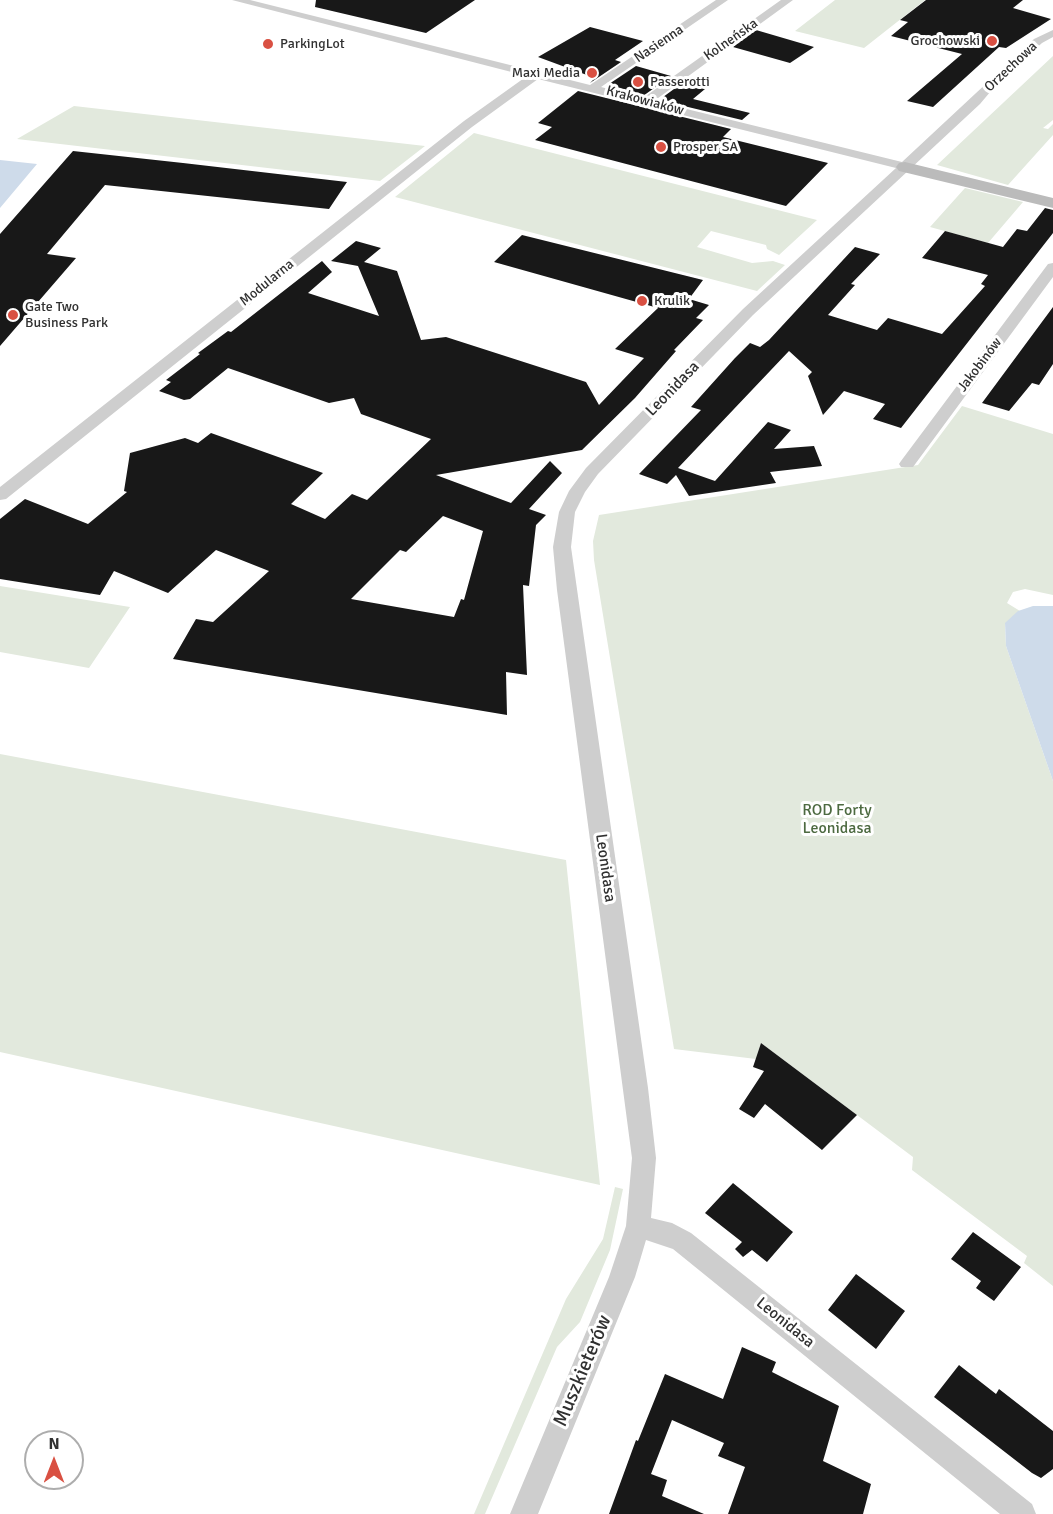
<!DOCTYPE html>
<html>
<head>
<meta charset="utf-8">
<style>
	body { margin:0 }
	#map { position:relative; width:1053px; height:1514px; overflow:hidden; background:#fff; font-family:Signika,sans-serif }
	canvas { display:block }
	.north { position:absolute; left:24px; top:1430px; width:60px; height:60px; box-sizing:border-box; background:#fff; border:2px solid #adadad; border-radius:50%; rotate:0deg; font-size:16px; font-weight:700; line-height:24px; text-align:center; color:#313131 }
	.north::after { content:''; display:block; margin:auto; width:21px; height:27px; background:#d95042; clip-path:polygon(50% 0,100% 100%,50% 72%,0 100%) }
</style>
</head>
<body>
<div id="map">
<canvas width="1053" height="1514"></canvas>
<div class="north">N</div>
</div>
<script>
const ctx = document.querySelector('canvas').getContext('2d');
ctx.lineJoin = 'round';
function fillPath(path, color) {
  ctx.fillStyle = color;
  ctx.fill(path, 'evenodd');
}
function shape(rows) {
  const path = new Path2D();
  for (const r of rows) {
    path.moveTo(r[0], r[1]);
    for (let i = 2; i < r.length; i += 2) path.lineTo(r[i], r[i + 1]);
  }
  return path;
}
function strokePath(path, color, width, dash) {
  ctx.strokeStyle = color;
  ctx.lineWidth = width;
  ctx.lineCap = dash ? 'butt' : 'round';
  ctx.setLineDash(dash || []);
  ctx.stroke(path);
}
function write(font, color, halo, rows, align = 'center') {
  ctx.font = font + ' Signika,sans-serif';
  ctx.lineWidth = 6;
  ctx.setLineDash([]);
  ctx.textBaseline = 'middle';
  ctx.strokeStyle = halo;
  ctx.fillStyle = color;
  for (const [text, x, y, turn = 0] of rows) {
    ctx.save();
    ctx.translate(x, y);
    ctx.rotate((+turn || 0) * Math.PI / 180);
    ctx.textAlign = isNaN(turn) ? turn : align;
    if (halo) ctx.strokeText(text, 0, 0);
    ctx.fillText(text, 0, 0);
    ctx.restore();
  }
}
fillPath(shape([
	[835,0,925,0,864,48,795,31],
	[1053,56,1053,120,1043,128,1048,129,1053,124,1053,135,1008,185,937,165],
	[74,106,425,146,380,181,17,139],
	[474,133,817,220,779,255,767,249,766,245,711,231,697,247,752,263,773,261,785,265,757,291,395,197],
	[965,188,1023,202,988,243,930,227],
	[962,406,1053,434,1053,595,1025,589,1013,592,1007,603,1020,611,1005,624,1006,646,1053,781,1053,1286,1024,1263,1027,1256,912,1170,913,1157,761,1043,756,1059,674,1049,594,560,593,541,599,515,918,465],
	[0,586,130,607,89,668,0,652],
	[0,754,566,860,600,1185,0,1052],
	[615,1187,623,1189,610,1250,580,1322,557,1347,485,1514,474,1514,566,1299,603,1239]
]), '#e2e9dd');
fillPath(shape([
	[0,160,37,164,0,208],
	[1033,606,1053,606,1053,781,1006,646,1005,623,1018,611]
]), '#cedbea');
fillPath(shape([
	[316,0,475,0,426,33,315,7],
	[926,0,1023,0,1013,8,1051,19,1006,48,999,47,933,107,907,101,962,54,891,36,908,22,900,20],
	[590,27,643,41,615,60,621,62,590,83,595,78,538,57],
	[756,30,814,47,790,63,733,47],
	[636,66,671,76,643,96,606,86],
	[689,78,711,84,693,99,750,113,742,120,659,100],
	[578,91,731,129,723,137,828,163,786,206,535,140,552,127,538,123],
	[73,151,183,163,347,182,329,209,105,185,47,254,76,258,0,346,0,234],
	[1045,208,1053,210,1053,233,901,428,873,419,885,404,844,391,823,415,808,376,812,372,789,351,678,468,715,481,768,422,791,430,774,449,814,446,822,466,770,472,776,483,689,496,676,475,667,484,639,474,701,410,691,407,735,358,750,343,760,347,769,340,855,247,880,254,851,284,855,285,828,315,877,330,888,318,942,334,985,286,981,284,988,275,922,258,945,231,1003,247,1017,229,1027,231],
	[522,235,703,280,689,299,709,305,696,318,703,320,674,350,676,351,635,398,582,450,436,475,511,503,550,461,562,473,529,509,546,515,536,525,529,586,523,585,527,675,506,672,507,715,173,659,196,619,213,622,269,571,216,550,168,593,114,571,100,595,0,579,0,519,25,499,88,524,127,492,124,491,130,453,185,438,198,443,211,433,323,473,291,504,325,519,352,494,367,500,431,439,361,414,354,398,329,403,228,368,190,399,184,400,159,391,171,382,166,380,200,354,198,353,228,331,231,332,322,261,332,272,308,293,379,316,358,266,331,261,356,241,381,248,364,262,397,271,421,340,446,337,586,382,599,405,644,358,615,349,658,308,494,262],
	[443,516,483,531,464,600,461,599,454,617,351,599,400,550,406,552],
	[1053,307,1053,364,1039,385,1032,383,1009,411,982,403],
	[761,1043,857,1115,822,1150,765,1104,754,1118,739,1109,764,1071,753,1067],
	[733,1183,793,1232,767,1262,752,1250,743,1257,735,1249,742,1242,705,1213],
	[973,1232,1021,1267,994,1301,976,1288,981,1281,951,1259],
	[856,1274,905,1311,876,1349,828,1310],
	[742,1347,776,1362,772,1372,839,1406,823,1461,871,1484,863,1514,728,1514,745,1467,718,1456,724,1443,672,1420,651,1474,667,1480,662,1496,704,1514,609,1514,636,1440,638,1441,665,1374,723,1399],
	[959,1365,996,1394,999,1389,1053,1431,1053,1469,1041,1478,1032,1473,934,1397]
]), '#181818');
fillPath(shape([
	[232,0,250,0,590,85,716,0,728,0,601,87,643,98,781,0,793,0,654,101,902,162,1034,39,1053,30,1053,37,1042,43,996,85,980,104,753,315,598,474,585,492,575,512,571,547,648,1088,656,1158,651,1218,672,1223,691,1233,1032,1504,1036,1514,1000,1514,673,1249,646,1240,635,1277,538,1514,510,1514,609,1277,626,1226,632,1158,557,590,553,547,559,512,569,491,586,468,743,309,896,168,538,79,472,127,6,499,0,500,0,487,464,121,527,76,232,0],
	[1053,263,1053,277,913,467,901,467,899,464,901,461,1048,264,1053,263]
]), '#cecece');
fillPath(shape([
	[905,162,1053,198,1053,208,899,171,896,167,899,163,905,162]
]), '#bbb');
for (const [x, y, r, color] of [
	[992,41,6,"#d95042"],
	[268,44,6,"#d95042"],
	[592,73,6,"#d95042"],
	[638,82,6,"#d95042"],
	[661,147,6,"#d95042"],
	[642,301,6,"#d95042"],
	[13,315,6,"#d95042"]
]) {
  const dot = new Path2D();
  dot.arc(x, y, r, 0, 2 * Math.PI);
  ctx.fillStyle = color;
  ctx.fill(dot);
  strokePath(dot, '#fff', 2);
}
write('14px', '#313131', '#fff', [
	["Kolneńska",731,40,-35],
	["Nasienna",659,44,-34],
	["Orzechowa",1011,67,-43],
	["Krakowiaków",645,101,15],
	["Modularna",267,283,-39],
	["Jakobinów",980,365,-53]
]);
write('14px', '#313131', '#fff', [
	["Grochowski",980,41,"right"],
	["ParkingLot",280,44],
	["Maxi Media",580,73,"right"],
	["Passerotti",650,82],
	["Prosper SA",673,147],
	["Krulik",654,301],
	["Gate Two",25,307],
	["Business Park",25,323]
], 'left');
write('16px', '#313131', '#fff', [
	["Leonidasa",673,389,-46],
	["Leonidasa",605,868,82],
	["Leonidasa",785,1323,39]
]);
write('16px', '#4d6a41', '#fff', [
	["ROD Forty",837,811],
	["Leonidasa",837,829]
]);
write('20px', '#313131', '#fff', [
	["Muszkieterów",583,1371,-67]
]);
</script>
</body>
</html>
